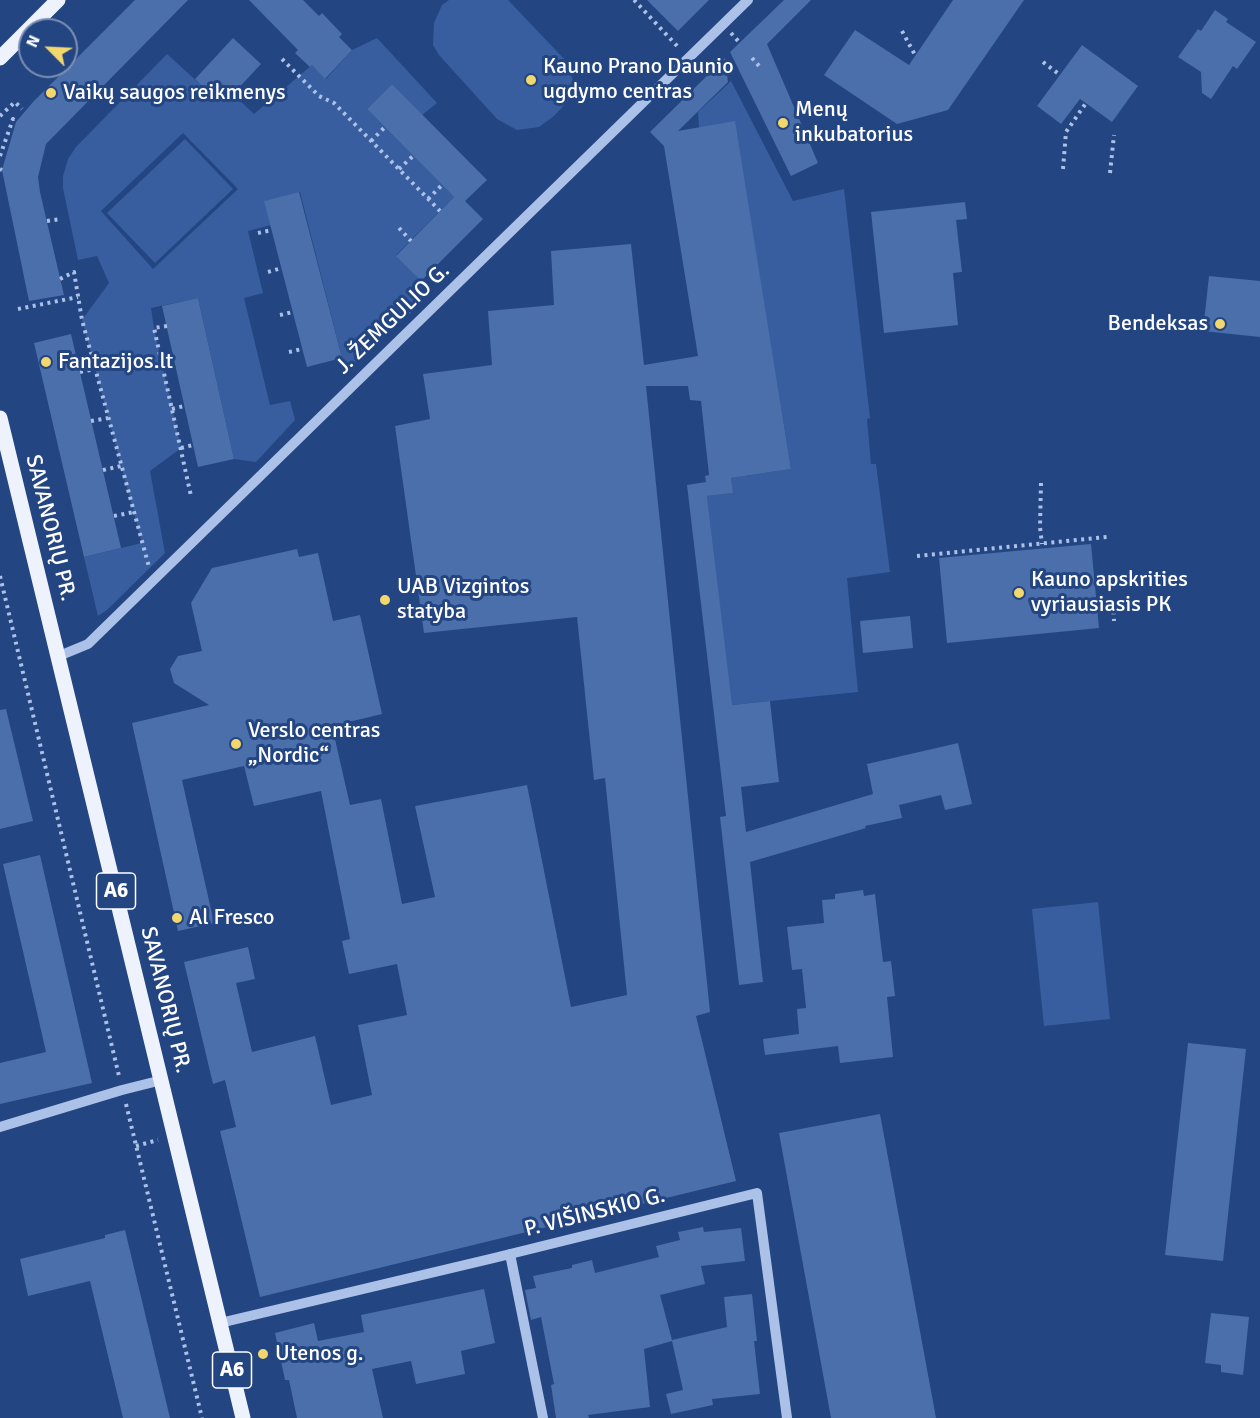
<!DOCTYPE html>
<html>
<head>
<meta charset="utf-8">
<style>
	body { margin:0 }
	#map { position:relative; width:1260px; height:1418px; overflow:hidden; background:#234582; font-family:Signika,sans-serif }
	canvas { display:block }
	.north { position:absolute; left:18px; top:18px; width:60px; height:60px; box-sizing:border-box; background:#234582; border:2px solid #7b8fb4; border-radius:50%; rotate:294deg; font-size:16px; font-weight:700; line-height:24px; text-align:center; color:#fff }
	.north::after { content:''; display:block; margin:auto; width:21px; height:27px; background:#f2d66e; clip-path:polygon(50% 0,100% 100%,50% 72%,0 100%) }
</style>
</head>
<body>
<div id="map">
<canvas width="1260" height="1418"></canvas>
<div class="north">N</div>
</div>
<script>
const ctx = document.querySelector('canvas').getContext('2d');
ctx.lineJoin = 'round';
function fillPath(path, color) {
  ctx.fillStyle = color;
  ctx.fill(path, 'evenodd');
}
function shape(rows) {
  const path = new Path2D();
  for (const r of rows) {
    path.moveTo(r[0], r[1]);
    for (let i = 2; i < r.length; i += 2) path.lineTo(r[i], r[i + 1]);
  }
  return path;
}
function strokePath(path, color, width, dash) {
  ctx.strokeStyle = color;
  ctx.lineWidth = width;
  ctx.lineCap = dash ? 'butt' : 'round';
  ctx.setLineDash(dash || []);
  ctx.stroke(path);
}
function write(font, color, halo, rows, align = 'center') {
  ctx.font = font + ' Signika,sans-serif';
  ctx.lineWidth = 6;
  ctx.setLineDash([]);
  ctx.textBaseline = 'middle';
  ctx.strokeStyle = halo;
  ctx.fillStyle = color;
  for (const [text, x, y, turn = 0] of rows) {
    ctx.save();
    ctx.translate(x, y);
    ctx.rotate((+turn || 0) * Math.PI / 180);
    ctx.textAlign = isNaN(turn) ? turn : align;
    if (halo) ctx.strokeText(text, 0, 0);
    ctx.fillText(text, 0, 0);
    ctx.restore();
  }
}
fillPath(shape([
	[449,0,508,0,568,63,573,81,568,101,554,116,539,127,517,130,497,119,439,55,433,45,434,23,442,5],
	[377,38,437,103,422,115,392,84,367,109,454,197,396,255,421,281,423,302,351,366,342,358,300,192,265,201,271,225,248,231,263,293,244,298,270,405,290,401,295,420,256,462,234,459,198,298,151,308,154,328,181,448,150,471,165,553,107,610,98,616,84,557,142,543,82,320,109,283,97,256,78,260,63,188,63,176,68,159,76,147,167,54,211,94,221,83,254,114,312,65,326,79,352,50],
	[183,133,238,189,153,269,101,211],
	[731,81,793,201,844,189,870,418,867,419,871,464,876,464,890,572,847,578,858,692,731,705,707,496,732,493,731,478,791,469,751,224,699,127,698,112],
	[185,139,233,189,155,263,107,213],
	[1098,902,1110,1019,1044,1026,1032,909]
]), '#385e9f');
fillPath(shape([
	[135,0,188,0,46,144,38,177,40,192,64,295,29,301,2,170,16,122,33,102],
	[249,0,303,0,319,16,322,13,342,34,339,37,352,50,325,79,312,65,310,67,295,53,298,50],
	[647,0,709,0,678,31],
	[784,0,811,0,767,44,818,163,791,176,730,52],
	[953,0,1024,0,948,110,897,124,824,75,855,30,909,65],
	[1215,10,1228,19,1226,22,1256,42,1237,69,1233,66,1211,99,1202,93,1201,72,1178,57,1198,29,1201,31],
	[233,38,261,64,233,94,221,83,211,95,195,79],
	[1082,45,1138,86,1112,122,1080,99,1061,124,1037,106],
	[725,58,728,82,678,131,735,121,791,469,731,478,733,493,707,496,732,705,770,701,779,782,741,787,746,832,873,794,867,764,958,743,972,804,945,810,941,795,899,805,902,818,865,826,866,828,750,862,763,982,739,985,720,817,726,816,687,485,706,482,705,476,709,475,701,401,690,400,688,386,646,386,710,1012,696,1016,736,1181,260,1297,220,1131,236,1127,225,1080,213,1084,184,962,248,947,255,979,236,983,252,1052,315,1036,331,1105,372,1095,358,1025,407,1015,397,964,349,974,342,941,350,939,321,791,254,806,244,766,182,780,214,923,178,931,132,723,209,705,174,683,170,669,178,656,202,651,191,603,212,568,297,549,299,557,318,553,333,621,360,615,382,714,332,726,350,805,381,799,402,904,435,897,415,806,527,785,571,1007,627,995,605,778,594,780,577,617,424,633,395,426,430,419,423,374,492,365,488,311,554,305,551,251,631,244,644,365,698,356,664,146,650,132],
	[392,84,487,180,465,201,483,219,421,281,396,256,454,197,367,109],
	[299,192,342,358,307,367,264,201],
	[965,202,967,219,956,220,962,272,953,273,958,325,884,333,871,212],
	[1209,276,1260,281,1260,337,1203,331],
	[198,298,234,459,198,467,162,306],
	[71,334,121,548,84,557,34,343],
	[1091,544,1099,628,947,643,939,558],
	[910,616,913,648,863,653,860,621],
	[6,709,33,821,0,829,0,710],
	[40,855,92,1083,0,1104,0,1063,46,1052,3,864],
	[863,890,864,896,875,894,883,962,891,961,895,996,887,997,893,1057,840,1063,838,1046,765,1055,763,1039,799,1034,797,1009,806,1008,802,969,792,970,787,927,824,923,822,900,835,899,835,894],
	[1188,1043,1246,1049,1223,1261,1165,1255],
	[880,1114,936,1418,831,1418,779,1133],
	[703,1227,704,1232,741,1228,745,1261,701,1266,705,1284,660,1295,672,1340,727,1327,724,1297,752,1294,757,1341,754,1341,760,1394,712,1399,713,1405,671,1414,666,1394,683,1390,672,1341,644,1349,650,1407,588,1415,589,1418,556,1418,551,1385,554,1384,541,1317,531,1320,525,1290,536,1288,533,1276,572,1268,572,1265,592,1260,595,1273,659,1257,656,1246,680,1240,678,1232],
	[125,1230,170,1418,123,1418,90,1281,28,1296,20,1259,105,1238,105,1235],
	[484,1289,495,1343,461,1351,465,1374,416,1384,411,1361,372,1369,383,1418,297,1418,289,1380,285,1380,275,1333,314,1323,318,1341,364,1332,361,1315],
	[1211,1313,1249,1317,1243,1375,1221,1372,1221,1365,1205,1363]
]), '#4b6fab');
strokePath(shape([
	[634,0,679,48],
	[902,31,915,55],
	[731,33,740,43],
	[752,58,760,67],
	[282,59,319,96,334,103,440,211],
	[1043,62,1060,75],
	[0,116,15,102,22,109],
	[371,141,385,127],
	[0,156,13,119,16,122],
	[0,169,2,170],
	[399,169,413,156],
	[1063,169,1066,132,1086,103],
	[1110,173,1114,135],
	[428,199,442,185],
	[47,221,61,219],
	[399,228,411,241],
	[258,233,272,230],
	[268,272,282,268],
	[60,279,74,272,82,320,149,567],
	[18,309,78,297],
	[280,315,293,312],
	[167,326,154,328,191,496],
	[289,352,302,349],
	[162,366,175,363],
	[80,372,95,369],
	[172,409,184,406],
	[91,421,108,418],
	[181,448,193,445],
	[103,470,121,466],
	[1041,483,1040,527,1042,544],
	[114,516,134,512],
	[917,556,1107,537],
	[0,576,119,1076],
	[1113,604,1114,621],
	[126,1104,202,1418],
	[136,1146,158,1140]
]), '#abc1e7', 4, [3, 4.5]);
strokePath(shape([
	[59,656,88,644,748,0],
	[0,1127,122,1090,162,1080],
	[510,1254,543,1418],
	[220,1323,494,1258,757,1193,787,1418]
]), '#abc1e7', 10);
strokePath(shape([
	[0,58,58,0],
	[0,418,243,1418]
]), '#edf2fd', 15);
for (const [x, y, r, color] of [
	[531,80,6,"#f2d66e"],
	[51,93,6,"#f2d66e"],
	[783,123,6,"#f2d66e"],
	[1220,324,6,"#f2d66e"],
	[46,362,6,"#f2d66e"],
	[1019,593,6,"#f2d66e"],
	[385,600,6,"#f2d66e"],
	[236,744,6,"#f2d66e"],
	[177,918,6,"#f2d66e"],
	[263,1354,6,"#f2d66e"]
]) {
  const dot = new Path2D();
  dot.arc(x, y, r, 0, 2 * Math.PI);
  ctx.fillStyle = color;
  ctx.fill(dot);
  strokePath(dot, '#234582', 2);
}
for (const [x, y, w] of [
	[116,891,39],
	[232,1370,39]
]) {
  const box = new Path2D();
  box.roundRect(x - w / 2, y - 18, w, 36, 4.5);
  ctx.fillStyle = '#234582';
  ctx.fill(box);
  strokePath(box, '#fff', 1.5);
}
write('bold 21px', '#fff', null, [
	["A6",116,891],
	["A6",232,1370]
]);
write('22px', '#fff', '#234582', [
	["Kauno Prano Daunio",543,67],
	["ugdymo centras",543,92],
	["Vaikų saugos reikmenys",63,93],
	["Menų",795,110],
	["inkubatorius",795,135],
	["Bendeksas",1208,324,"right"],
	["Fantazijos.lt",58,362],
	["Kauno apskrities",1031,580],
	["vyriausiasis PK",1031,605],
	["UAB Vizgintos",397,587],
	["statyba",397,612],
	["Verslo centras",248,731],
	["„Nordic“",248,756],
	["Al Fresco",189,918],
	["Utenos g.",275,1354]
], 'left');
write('22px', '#fff', '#234582', [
	["J. ŽEMGULIO G.",393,319,-44],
	["SAVANORIŲ PR.",50,528,76],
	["SAVANORIŲ PR.",165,1000,76],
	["P. VIŠINSKIO G.",595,1213,-14]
]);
</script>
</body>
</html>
